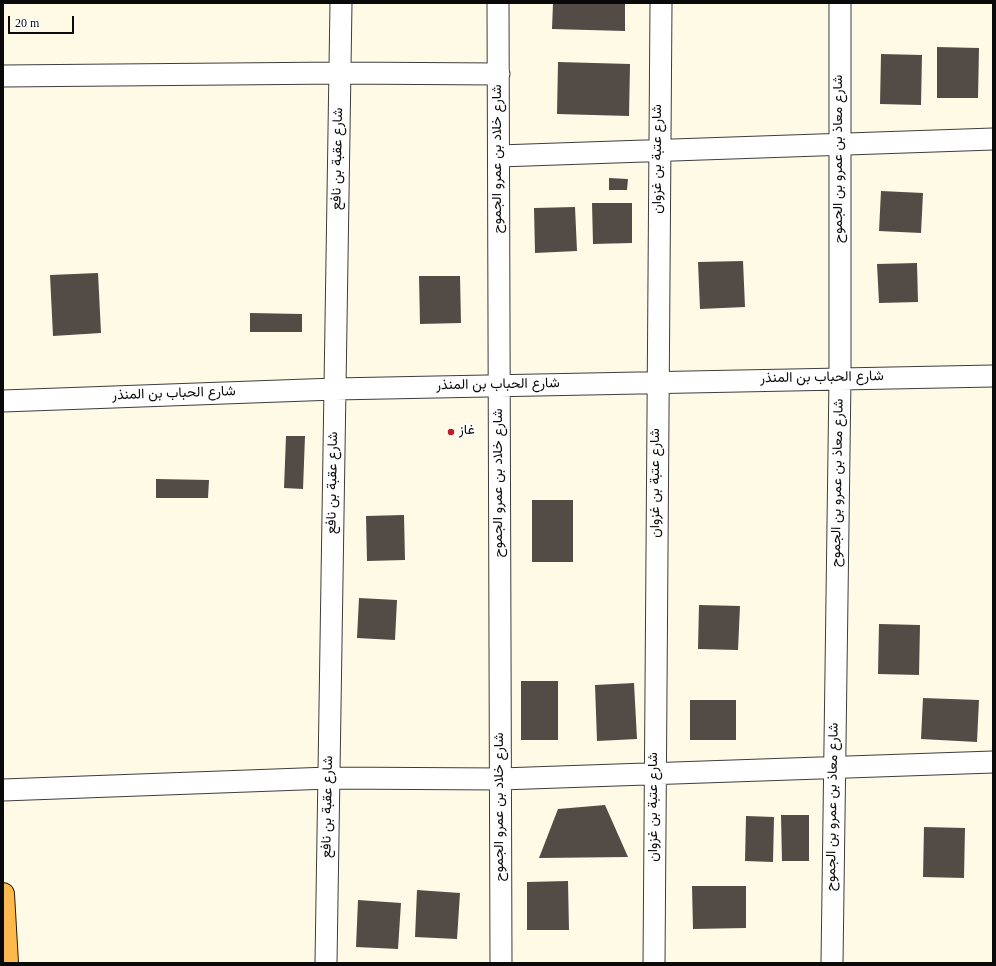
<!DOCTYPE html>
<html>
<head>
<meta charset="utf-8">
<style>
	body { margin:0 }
	#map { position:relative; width:996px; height:966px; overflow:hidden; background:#fffae6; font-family:Georgia,serif }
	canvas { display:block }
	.frame { position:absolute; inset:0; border:4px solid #0a0a0a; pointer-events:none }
	.scale { position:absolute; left:8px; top:16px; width:66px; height:18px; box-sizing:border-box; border:2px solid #0a0a0a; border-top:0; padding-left:5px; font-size:12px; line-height:14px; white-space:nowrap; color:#0a0a0a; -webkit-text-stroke:3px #fff; paint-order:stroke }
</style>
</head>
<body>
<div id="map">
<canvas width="996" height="966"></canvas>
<div class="frame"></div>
<div class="scale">20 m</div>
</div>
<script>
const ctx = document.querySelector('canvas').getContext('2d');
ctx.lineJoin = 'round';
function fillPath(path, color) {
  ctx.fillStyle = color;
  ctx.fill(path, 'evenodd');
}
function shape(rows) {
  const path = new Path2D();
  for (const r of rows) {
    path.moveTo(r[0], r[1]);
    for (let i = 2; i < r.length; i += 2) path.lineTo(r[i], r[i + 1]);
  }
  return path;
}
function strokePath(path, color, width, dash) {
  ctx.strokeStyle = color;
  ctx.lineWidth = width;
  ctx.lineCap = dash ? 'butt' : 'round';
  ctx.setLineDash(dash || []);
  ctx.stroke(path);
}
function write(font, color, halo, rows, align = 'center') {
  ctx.font = font + ' Georgia,Vazirmatn,serif';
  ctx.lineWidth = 4;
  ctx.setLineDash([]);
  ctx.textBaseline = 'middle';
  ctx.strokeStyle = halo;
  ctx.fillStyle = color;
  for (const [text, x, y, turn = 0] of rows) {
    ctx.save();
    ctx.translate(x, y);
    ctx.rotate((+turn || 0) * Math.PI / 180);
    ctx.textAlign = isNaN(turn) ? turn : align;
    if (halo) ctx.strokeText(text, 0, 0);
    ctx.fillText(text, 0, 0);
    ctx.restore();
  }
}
fillPath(shape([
	[553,3,625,3,625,31,552,29],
	[937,47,979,48,978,98,937,98],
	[881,54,922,55,921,105,880,104],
	[558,62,630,64,629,116,557,114],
	[609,178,628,179,627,190,609,190],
	[881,191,923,193,921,233,879,231],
	[592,203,632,203,632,243,593,244],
	[575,207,577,251,535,253,534,208],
	[743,261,745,307,700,309,698,262],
	[917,263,918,302,879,303,877,264],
	[98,273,101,333,53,336,50,275],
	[419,276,460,276,461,323,420,324],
	[250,313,302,314,302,332,250,332],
	[286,436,305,436,303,489,284,488],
	[156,479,209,480,208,498,156,498],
	[532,500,573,500,573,562,532,562],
	[404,515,405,560,367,561,366,516],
	[359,598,397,600,395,640,357,638],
	[699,605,740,606,738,650,698,649],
	[879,624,920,625,919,675,878,674],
	[521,681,558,681,558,740,521,740],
	[634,683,637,739,597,741,595,685],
	[923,698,979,700,977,742,921,739],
	[690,700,736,700,736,740,690,740],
	[605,805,628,857,539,858,558,809],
	[781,815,809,815,809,861,782,861],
	[746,816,774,817,773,862,745,861],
	[924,827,965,828,964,878,923,877],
	[568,881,569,930,527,930,527,882],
	[692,886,746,886,746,928,693,929],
	[417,890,460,893,457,939,415,937],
	[358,900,401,903,398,949,356,947]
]), '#534b46');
const minor = shape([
	[498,3,501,963],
	[3,76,340,73,499,74],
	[499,156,993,139],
	[3,401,335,389,993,376],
	[3,790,329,778,501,779,993,762],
	[326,963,341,3],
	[654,963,661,3],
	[832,963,840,378,840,3]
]);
const trunk = shape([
	[3,894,7,963]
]);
strokePath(minor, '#3d3d3d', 23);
strokePath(trunk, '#1b1b1b', 24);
strokePath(minor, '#fff', 21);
strokePath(trunk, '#feb94e', 22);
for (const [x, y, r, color] of [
	[451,432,4,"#c01c23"]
]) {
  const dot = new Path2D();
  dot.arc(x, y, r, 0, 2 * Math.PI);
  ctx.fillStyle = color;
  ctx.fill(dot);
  strokePath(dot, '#fff', 1.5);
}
write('14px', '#0a0a0a', '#fff', [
	["شارع عقبة بن نافع",339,159,-89],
	["شارع خلاد بن عمرو الجموح",499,159,-90],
	["شارع عتبة بن غزوان",659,159,-90],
	["شارع معاذ بن عمرو بن الجموح",840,159,-90],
	["شارع الحباب بن المنذر",822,379,-1],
	["شارع الحباب بن المنذر",498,386,-1],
	["شارع الحباب بن المنذر",174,395,-2],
	["شارع عقبة بن نافع",334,483,-89],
	["شارع خلاد بن عمرو الجموح",500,483,-90],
	["شارع عتبة بن غزوان",657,483,-90],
	["شارع معاذ بن عمرو بن الجموح",839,483,-89],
	["شارع عقبة بن نافع",329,807,-89],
	["شارع خلاد بن عمرو الجموح",501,807,-90],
	["شارع عتبة بن غزوان",655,807,-90],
	["شارع معاذ بن عمرو بن الجموح",834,807,-89]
]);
write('14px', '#0a0a0a', '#fff', [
	["غاز",459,432]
], 'left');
</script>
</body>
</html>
